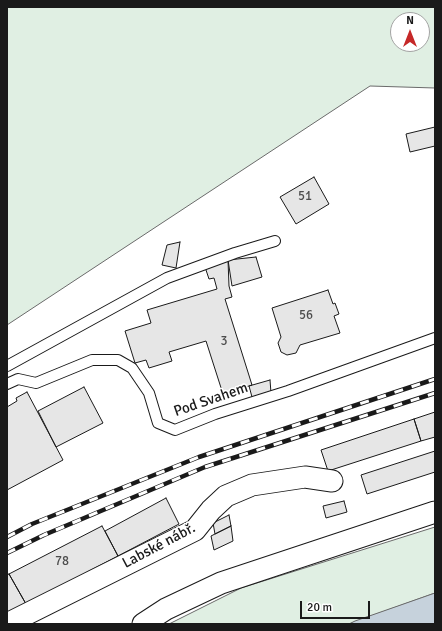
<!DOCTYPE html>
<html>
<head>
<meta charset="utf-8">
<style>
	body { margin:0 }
	#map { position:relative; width:442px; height:631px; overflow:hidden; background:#fff; font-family:Signika,sans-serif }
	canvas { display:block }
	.frame { position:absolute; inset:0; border:8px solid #1a1a1a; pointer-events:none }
	.north { position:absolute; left:390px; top:12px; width:40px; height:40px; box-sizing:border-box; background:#fff; border:1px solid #a3a3a3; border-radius:50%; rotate:0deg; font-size:11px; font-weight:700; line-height:16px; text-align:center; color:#1a1a1a }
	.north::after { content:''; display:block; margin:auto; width:14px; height:18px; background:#c62828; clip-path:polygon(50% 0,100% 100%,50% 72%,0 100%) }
	.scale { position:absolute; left:300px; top:601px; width:70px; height:18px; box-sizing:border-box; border:2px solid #1a1a1a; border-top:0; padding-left:5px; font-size:12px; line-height:14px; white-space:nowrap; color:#1a1a1a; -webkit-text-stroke:3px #fff; paint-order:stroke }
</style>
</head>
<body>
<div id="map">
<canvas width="442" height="631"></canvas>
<div class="frame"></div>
<div class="north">N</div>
<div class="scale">20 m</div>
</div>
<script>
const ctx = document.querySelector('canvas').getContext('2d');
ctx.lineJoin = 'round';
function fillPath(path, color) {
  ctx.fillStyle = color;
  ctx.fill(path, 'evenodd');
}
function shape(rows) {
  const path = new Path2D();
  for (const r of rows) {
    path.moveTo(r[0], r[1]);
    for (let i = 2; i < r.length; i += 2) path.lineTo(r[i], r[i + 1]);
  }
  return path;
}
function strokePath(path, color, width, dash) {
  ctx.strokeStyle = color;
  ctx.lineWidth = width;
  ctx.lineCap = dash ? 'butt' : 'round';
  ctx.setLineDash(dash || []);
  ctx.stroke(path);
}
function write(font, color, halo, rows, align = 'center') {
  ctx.font = font + ' Signika,sans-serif';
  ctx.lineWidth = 3;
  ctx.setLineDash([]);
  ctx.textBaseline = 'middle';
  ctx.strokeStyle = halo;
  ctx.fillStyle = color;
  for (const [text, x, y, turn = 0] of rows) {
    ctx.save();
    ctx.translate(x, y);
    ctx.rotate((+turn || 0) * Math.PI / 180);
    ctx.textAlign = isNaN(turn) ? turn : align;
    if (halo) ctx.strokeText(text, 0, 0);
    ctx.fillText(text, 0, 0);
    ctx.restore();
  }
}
const green = shape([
	[7,7,435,7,435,88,370,86,7,325,7,7],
	[398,20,422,20,422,44,398,44,398,20],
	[435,527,435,593,349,624,169,624,241,588,435,527]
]);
fillPath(green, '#e0efe3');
strokePath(green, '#6a6a6a', 1);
const water = shape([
	[435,593,435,624,349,624,355,621,435,593]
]);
fillPath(water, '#c6d2dc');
strokePath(water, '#6a6a6a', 1);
const building = shape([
	[435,127,435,146,410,152,406,134,435,127],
	[314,177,329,204,296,224,280,197,314,177],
	[180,242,176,268,162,265,167,245,180,242],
	[256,257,262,277,232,286,228,260,256,257],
	[228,260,229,286,232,297,225,299,252,385,223,394,206,341,169,352,172,361,149,368,146,360,135,363,125,331,151,323,147,310,217,289,214,278,209,279,205,267,228,260],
	[328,290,333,304,335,303,339,314,334,316,340,333,300,345,296,353,287,355,281,352,278,343,281,337,272,308,328,290],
	[270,380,271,393,252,397,249,386,270,380],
	[84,387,103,423,56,447,38,411,84,387],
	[27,392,63,460,7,490,7,407,17,401,16,398,27,392],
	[435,412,435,437,421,441,414,419,435,412],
	[414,419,421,441,328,471,321,450,414,419],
	[435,451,435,472,367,494,361,475,435,451],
	[166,498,179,524,118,556,105,531,166,498],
	[344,501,347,512,326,518,323,506,344,501],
	[229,515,231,526,215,534,213,523,229,515],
	[102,526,118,556,26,604,9,574,102,526],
	[231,526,233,541,214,550,211,536,231,526],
	[9,574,26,604,7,614,7,575,9,574]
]);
fillPath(building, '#e6e6e6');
strokePath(building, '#1a1a1a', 1);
const lane = shape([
	[7,366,167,278,235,253,275,241],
	[7,384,18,379,36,383,92,360,118,360,132,368,149,393,158,423,175,430,215,414,288,391,435,338]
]);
const street = shape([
	[7,624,195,530,211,510,226,496,252,485,305,477,332,481],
	[143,624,166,609,221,583,435,512]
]);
strokePath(lane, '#1a1a1a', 12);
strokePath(street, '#1a1a1a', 23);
strokePath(lane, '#fff', 10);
strokePath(street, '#fff', 21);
const rail = shape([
	[7,537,32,524,199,457,435,379],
	[7,553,44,535,205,467,435,393]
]);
strokePath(rail, '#1a1a1a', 4.5);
strokePath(rail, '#fff', 3, [9]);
write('13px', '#4d4d4d', null, [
	["51",305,197],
	["56",306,316],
	["3",224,342],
	["78",62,562]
]);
write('15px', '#1a1a1a', '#fff', [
	["Pod Svahem",211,400,-19],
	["Labské nábř.",159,546,-28]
]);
</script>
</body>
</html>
